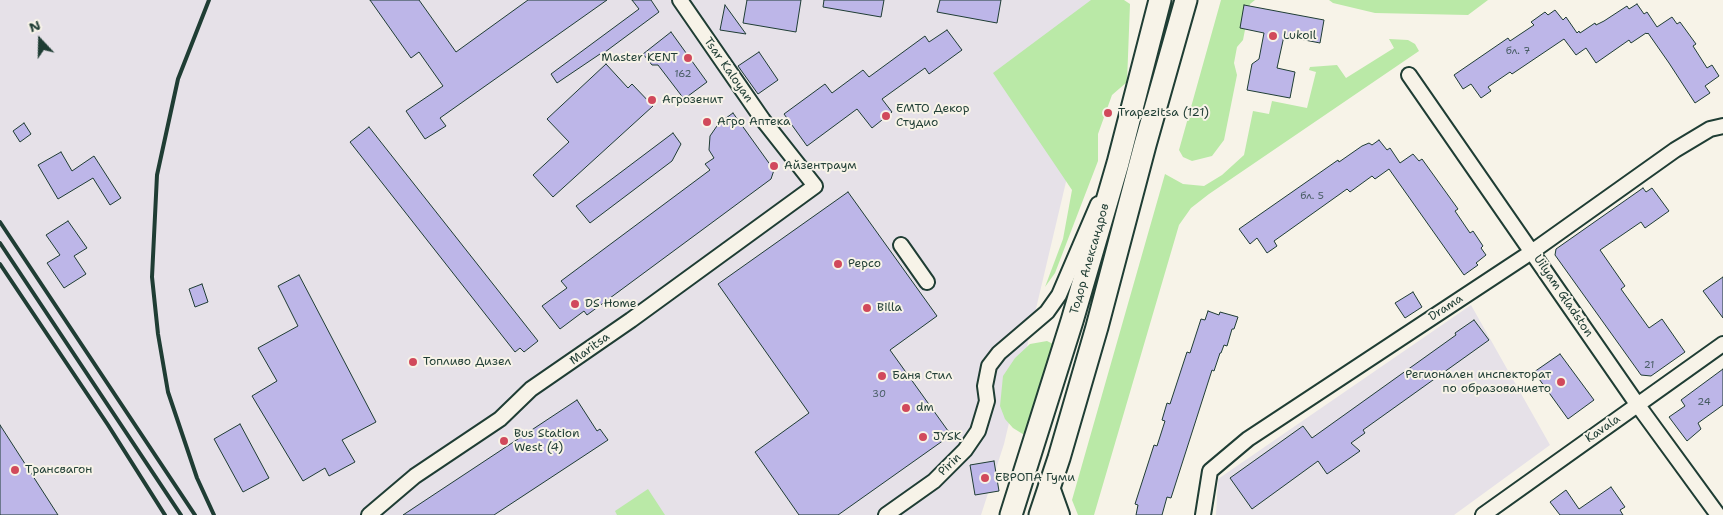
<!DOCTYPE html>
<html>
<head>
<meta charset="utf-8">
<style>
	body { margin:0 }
	#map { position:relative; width:1723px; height:515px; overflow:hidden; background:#f7f3e8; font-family:"Shantell Sans",sans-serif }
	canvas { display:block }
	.north { position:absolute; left:15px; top:15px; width:50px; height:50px; -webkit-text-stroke:4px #f7f3e8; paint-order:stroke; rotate:339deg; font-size:14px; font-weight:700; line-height:20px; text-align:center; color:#1f3d34 }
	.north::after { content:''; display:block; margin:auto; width:18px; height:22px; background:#1f3d34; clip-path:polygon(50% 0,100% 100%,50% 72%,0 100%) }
</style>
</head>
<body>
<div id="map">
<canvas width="1723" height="515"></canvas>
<div class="north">N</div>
</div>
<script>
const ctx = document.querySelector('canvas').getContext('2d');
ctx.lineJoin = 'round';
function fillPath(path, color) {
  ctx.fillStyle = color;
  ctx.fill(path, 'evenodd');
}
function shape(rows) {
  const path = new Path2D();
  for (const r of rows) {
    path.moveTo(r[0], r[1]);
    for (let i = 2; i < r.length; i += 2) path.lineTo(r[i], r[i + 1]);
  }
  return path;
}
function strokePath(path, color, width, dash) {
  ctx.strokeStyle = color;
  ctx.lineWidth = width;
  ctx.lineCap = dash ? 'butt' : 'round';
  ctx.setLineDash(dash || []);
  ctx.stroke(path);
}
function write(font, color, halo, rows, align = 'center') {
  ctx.font = font + ' "Shantell Sans",sans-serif';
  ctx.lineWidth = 4;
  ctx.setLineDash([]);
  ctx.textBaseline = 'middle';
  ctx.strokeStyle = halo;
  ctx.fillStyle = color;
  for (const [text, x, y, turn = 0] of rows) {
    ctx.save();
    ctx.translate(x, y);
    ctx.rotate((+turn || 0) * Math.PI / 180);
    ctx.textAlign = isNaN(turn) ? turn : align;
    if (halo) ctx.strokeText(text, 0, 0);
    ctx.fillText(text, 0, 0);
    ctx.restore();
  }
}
fillPath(shape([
	[0,0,1109,0,1004,444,981,515,0,515],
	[1471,305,1550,445,1454,515,1216,515,1218,479]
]), '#e6e1e8');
fillPath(shape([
	[1091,0,1124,0,1130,4,1127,82,1112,95,1098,134,1098,161,1055,273,1045,287,1063,239,1072,190,993,73],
	[1221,0,1255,0,1250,4,1243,40,1237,47,1234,63,1237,75,1224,140,1212,156,1192,161,1183,157,1179,150],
	[1329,0,1488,0,1468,15,1375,13,1333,3],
	[1389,39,1408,40,1415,44,1419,51,1209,194,1191,208,1179,225,1094,515,1078,515,1072,500,1165,174,1183,184,1204,186,1222,175,1244,155,1253,111,1269,114,1272,101,1307,108,1316,72,1309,70,1310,67,1337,65,1346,78,1394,48],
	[1047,341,1055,345,1026,436,1013,428,1005,419,1000,406,1003,376,1015,358,1030,344],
	[648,489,665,515,617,515,615,511]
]), '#bae9a7');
const building = shape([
	[370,0,419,0,456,52,528,0,607,0,440,118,446,126,425,139,406,111,443,86,419,52,411,58,370,0],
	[632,0,651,0,659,12,601,55,600,54,557,83,551,74,639,9,632,0],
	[747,0,801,0,796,32,743,23,747,0],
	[824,0,884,0,881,17,823,7,824,0],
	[940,0,1001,0,997,23,937,12,940,0],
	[1637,4,1644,14,1647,12,1657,27,1672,17,1677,24,1680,22,1696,44,1693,46,1707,68,1712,65,1719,76,1705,86,1710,93,1695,103,1669,63,1648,33,1647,34,1646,33,1631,43,1629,40,1596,63,1586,48,1576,55,1564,39,1512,74,1510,72,1488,87,1491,91,1481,98,1471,84,1463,89,1454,75,1508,38,1510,41,1534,25,1531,22,1545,12,1548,15,1555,10,1563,20,1566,17,1577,33,1579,31,1580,33,1595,23,1596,25,1604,21,1627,6,1629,9,1637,4],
	[725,5,746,34,720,30,725,5],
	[1244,5,1324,20,1320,43,1284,36,1277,68,1295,72,1290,98,1247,90,1252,64,1259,59,1264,33,1240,28,1244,5],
	[947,30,962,50,929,74,925,68,882,99,892,112,872,128,857,109,807,146,784,114,825,84,832,93,863,70,869,77,925,36,929,42,947,30],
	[671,32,707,82,684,99,658,65,652,65,643,54,671,32],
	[759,52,778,80,758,94,738,66,759,52],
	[606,64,628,88,632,84,653,106,553,197,533,175,569,142,547,119,606,64],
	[733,113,774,170,771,179,587,315,584,311,560,329,542,306,567,288,561,281,710,170,705,164,714,158,709,150,710,136,719,123,733,113],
	[24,123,31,134,20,142,13,131,24,123],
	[369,127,538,341,524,352,520,348,515,352,350,142,369,127],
	[673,133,681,144,672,161,590,223,576,206,673,133],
	[1379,140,1387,150,1390,148,1400,163,1413,154,1419,161,1422,159,1458,209,1455,211,1470,233,1473,231,1483,246,1481,248,1486,255,1476,263,1478,265,1464,275,1389,169,1375,179,1372,176,1350,192,1347,189,1274,241,1277,246,1267,253,1257,238,1250,244,1239,229,1338,160,1339,162,1362,146,1369,143,1372,145,1379,140],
	[61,152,72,171,94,156,121,198,110,205,93,178,58,199,38,165,61,152],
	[1643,188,1646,192,1652,188,1669,211,1645,228,1641,222,1600,250,1625,286,1621,289,1649,328,1662,319,1685,352,1651,376,1641,375,1555,255,1556,249,1643,188],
	[848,192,937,316,890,350,951,435,838,515,799,515,755,452,809,413,718,284,848,192],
	[68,221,87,248,74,256,86,274,64,288,47,263,60,255,46,235,68,221],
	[299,275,376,422,342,440,355,462,329,476,325,468,303,481,252,396,277,381,258,348,298,326,278,286,299,275],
	[1723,277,1723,318,1703,291,1723,277],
	[202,284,208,302,195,307,189,289,202,284],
	[1413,292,1422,307,1405,318,1395,303,1413,292],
	[1208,311,1219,315,1220,312,1238,317,1234,329,1232,329,1227,346,1224,345,1221,353,1220,353,1214,371,1212,370,1171,498,1167,497,1162,515,1136,515,1138,505,1135,504,1154,445,1157,446,1165,421,1162,420,1167,403,1170,404,1187,352,1190,353,1201,319,1205,320,1208,311],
	[1474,320,1489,340,1363,430,1365,433,1351,443,1360,451,1327,474,1318,461,1252,509,1230,478,1303,426,1312,438,1456,335,1455,333,1474,320],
	[1560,354,1594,400,1568,419,1534,372,1560,354],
	[1723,369,1723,405,1698,423,1701,429,1687,441,1669,417,1685,406,1681,400,1723,369],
	[577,400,597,431,600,429,608,440,494,515,403,515,577,400],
	[240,424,269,478,243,492,214,439,240,424],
	[0,425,58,515,0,515,0,425],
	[994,461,999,491,975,495,970,465,994,461],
	[1611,487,1625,507,1620,510,1623,515,1560,515,1550,502,1566,490,1579,509,1611,487]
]);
fillPath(building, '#bdb6e8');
strokePath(building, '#1f3d34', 1);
const street = shape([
	[1409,75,1637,404,1718,515],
	[901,245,927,282],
	[369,515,415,476,500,419,531,389,631,320,815,186,763,120,680,0],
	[886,515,934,481,965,450,978,431,987,401,985,386,989,366,999,353,1047,312,1059,295,1098,204],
	[1203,515,1210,471,1248,439,1533,251,1675,150,1710,129,1723,126],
	[1483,515,1723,344]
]);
const secondary = shape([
	[1049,487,1059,515]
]);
const primary = shape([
	[1011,515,1072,321,1118,163,1160,0],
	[1040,515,1059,458,1097,327,1145,145,1186,0]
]);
strokePath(street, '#1f3d34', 18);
strokePath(secondary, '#1f3d34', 24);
strokePath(primary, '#1f3d34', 25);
strokePath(street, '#f7f3e8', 14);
strokePath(secondary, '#f7f3e8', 20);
strokePath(primary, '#f7f3e8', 21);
strokePath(shape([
	[209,0,178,79,157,175,152,277,158,334,168,392,197,478,214,515],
	[0,222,195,515],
	[0,243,181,515],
	[0,264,108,425,165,515]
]), '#1f3d34', 4);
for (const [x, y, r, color] of [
	[1273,36,5,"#d1495b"],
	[688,58,5,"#d1495b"],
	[652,100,5,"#d1495b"],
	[1108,113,5,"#d1495b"],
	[886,116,5,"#d1495b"],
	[707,122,5,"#d1495b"],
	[774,166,5,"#d1495b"],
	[838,264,5,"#d1495b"],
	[575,304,5,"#d1495b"],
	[867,308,5,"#d1495b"],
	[413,362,5,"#d1495b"],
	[882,376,5,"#d1495b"],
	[1561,382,5,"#d1495b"],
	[906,408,5,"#d1495b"],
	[923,437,5,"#d1495b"],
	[504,441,5,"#d1495b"],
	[15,470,5,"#d1495b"],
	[985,478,5,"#d1495b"]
]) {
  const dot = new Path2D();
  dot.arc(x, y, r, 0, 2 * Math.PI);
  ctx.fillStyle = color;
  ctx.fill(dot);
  strokePath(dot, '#f7f3e8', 2);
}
write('10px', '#465b61', null, [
	["бл. 7",1518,51],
	["162",683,74],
	["бл. 5",1312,196],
	["21",1649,365],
	["30",879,394],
	["24",1704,402]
]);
write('12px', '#1f3d34', '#f7f3e8', [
	["Lukoil",1283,36],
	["Master KENT",678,58,"right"],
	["Агрозенит",662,100],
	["ЕМТО Декор",896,109],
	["Студио",896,123],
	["Trapezitsa (121)",1118,113],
	["Агро Аптека",717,122],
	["Айзентраум",784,166],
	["Pepco",848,264],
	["DS Home",585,304],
	["Billa",877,308],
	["Топливо Дизел",423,362],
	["Регионален инспекторат",1551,375,"right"],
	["по образованието",1551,389,"right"],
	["Баня Стил",892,376],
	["dm",916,408],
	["Bus Station",514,434],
	["West (4)",514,448],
	["JYSK",933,437],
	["Tрансвагон",25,470],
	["ЕВРОПА Гуми",995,478]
], 'left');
write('12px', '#1f3d34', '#f7f3e8', [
	["Tsar Kaloyan",728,70,55],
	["Тодор Александров",1090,259,-74],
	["Uilyam Gladston",1563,296,56],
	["Drama",1446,308,-33],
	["Maritsa",590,349,-36],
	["Kavala",1603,429,-35],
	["Pirin",950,465,-44]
]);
</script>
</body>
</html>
